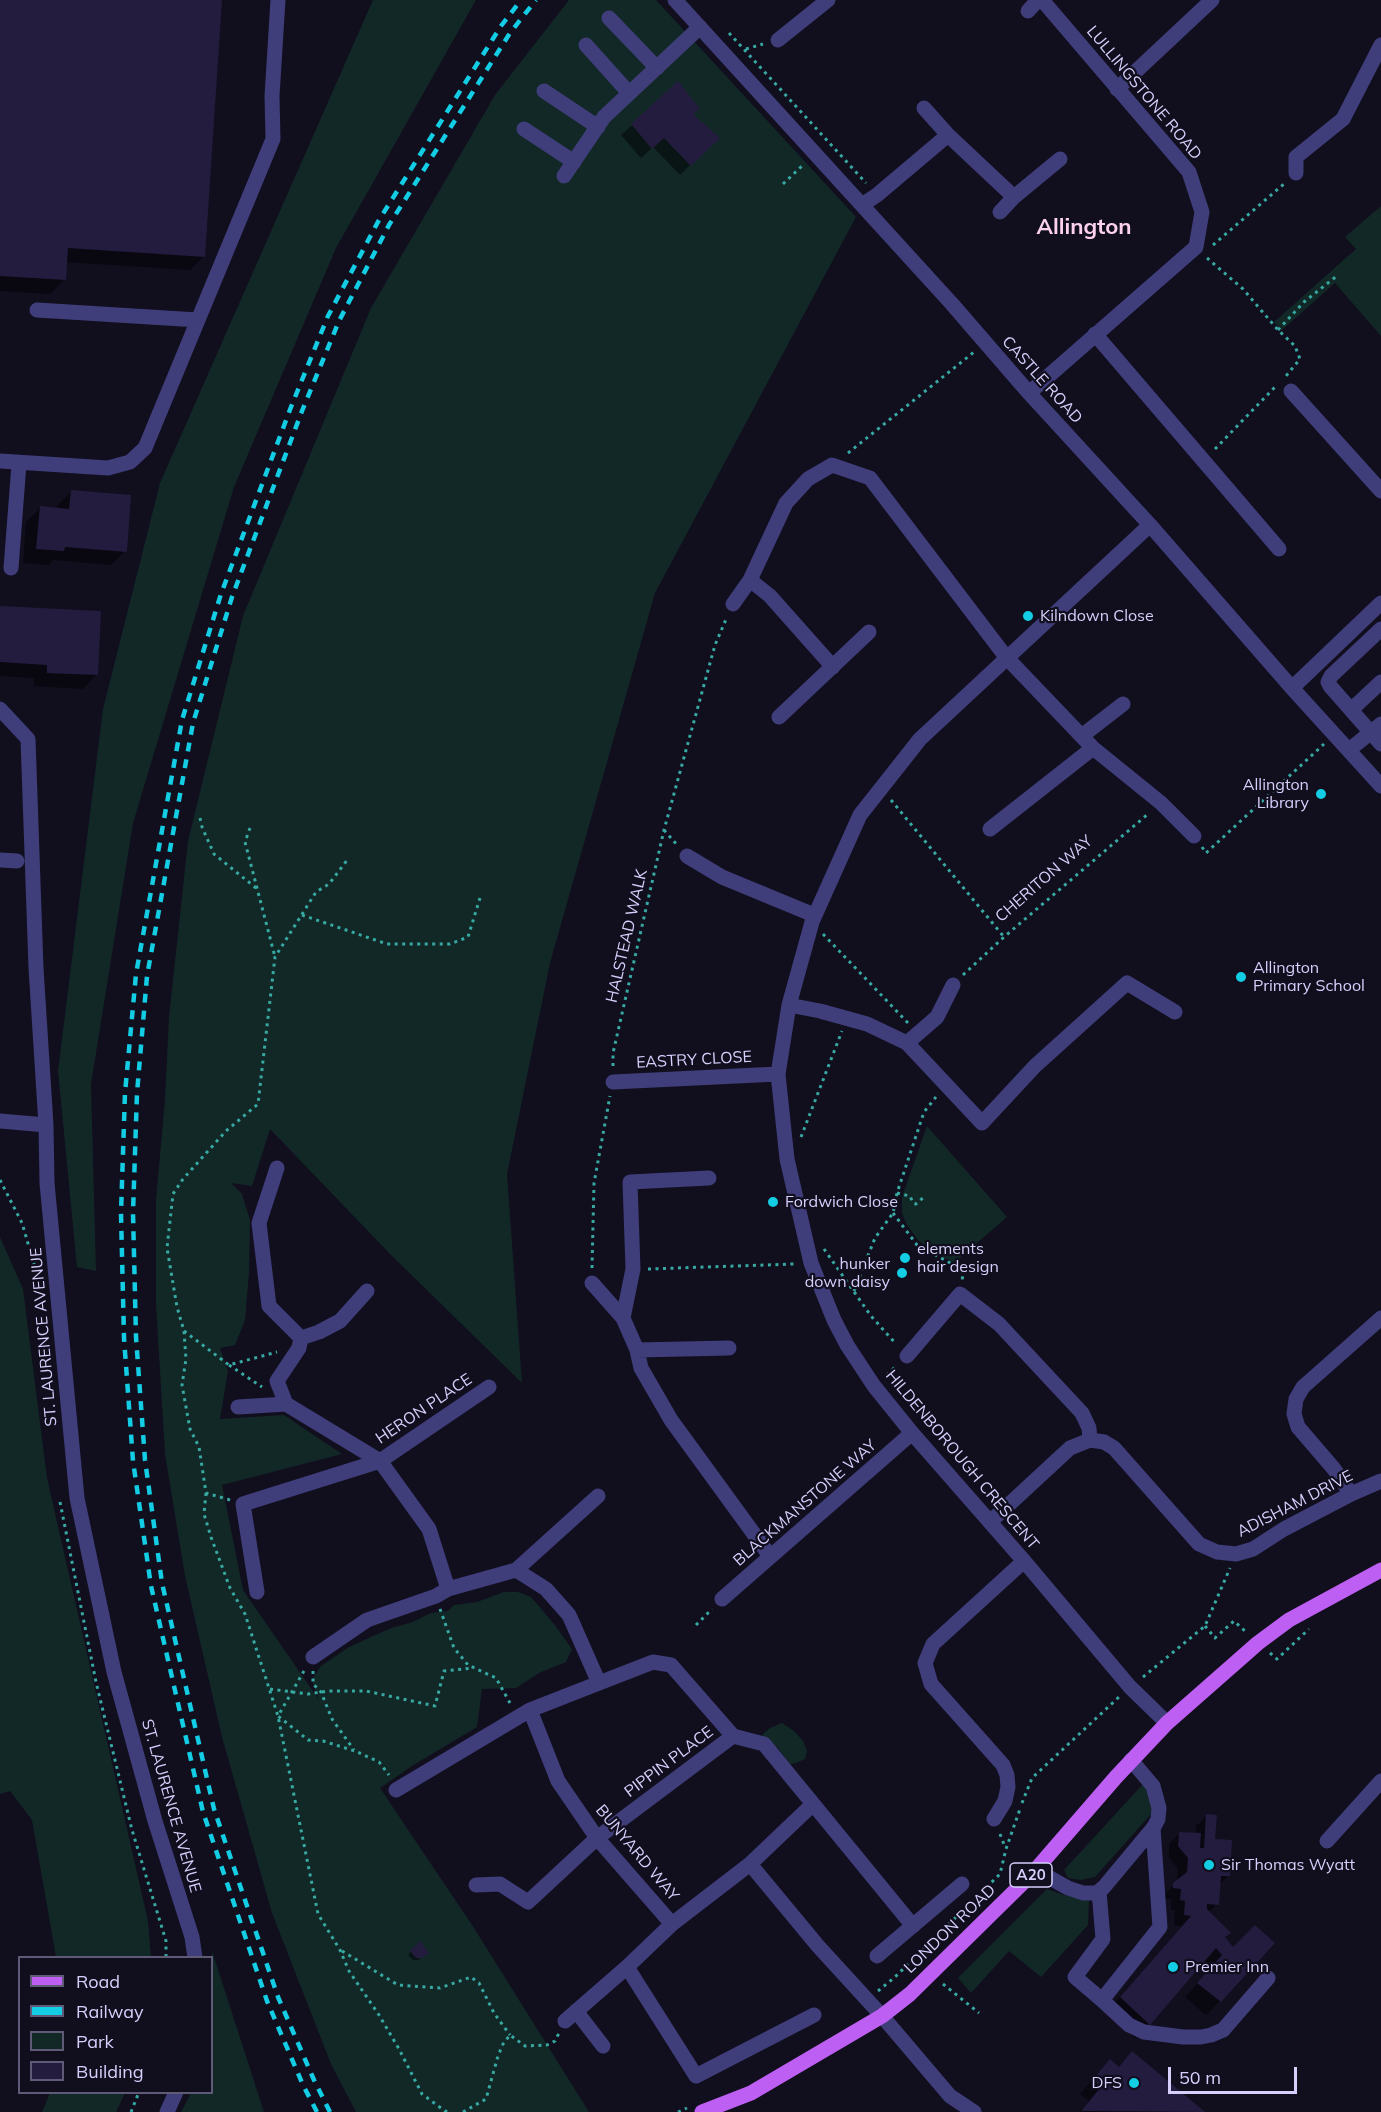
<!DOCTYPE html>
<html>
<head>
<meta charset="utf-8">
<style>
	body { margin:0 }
	#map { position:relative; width:1381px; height:2112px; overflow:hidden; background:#110e1e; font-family:Mulish,sans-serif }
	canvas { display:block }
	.legend { position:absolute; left:18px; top:1956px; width:195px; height:138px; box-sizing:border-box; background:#110e1e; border:2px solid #5f5b76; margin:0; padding:8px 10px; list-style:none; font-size:18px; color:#d5cffb }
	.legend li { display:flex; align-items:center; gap:12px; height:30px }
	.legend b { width:30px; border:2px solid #5f5b76 }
	.scale { position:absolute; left:1168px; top:2067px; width:129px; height:27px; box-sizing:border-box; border:3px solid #d5cffb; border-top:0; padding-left:8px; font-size:18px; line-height:21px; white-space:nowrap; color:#d5cffb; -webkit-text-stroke:4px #110e1e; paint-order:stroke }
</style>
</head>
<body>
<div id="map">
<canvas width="1381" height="2112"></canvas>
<ul class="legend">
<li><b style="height:8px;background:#bd5ff2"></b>Road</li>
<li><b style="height:8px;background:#12cde4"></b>Railway</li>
<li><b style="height:16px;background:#122827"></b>Park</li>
<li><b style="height:16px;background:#231c3e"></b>Building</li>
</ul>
<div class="scale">50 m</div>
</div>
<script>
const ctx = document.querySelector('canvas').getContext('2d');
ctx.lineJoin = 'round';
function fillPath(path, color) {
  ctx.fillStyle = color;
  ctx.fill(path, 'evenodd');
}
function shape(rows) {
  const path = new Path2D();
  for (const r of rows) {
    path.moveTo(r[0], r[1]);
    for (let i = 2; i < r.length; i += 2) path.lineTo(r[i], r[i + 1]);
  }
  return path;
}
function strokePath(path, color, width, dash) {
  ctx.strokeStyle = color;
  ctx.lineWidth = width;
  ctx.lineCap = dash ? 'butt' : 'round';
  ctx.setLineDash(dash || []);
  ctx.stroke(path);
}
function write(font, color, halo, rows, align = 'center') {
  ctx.font = font + ' Mulish,sans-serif';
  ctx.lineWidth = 4.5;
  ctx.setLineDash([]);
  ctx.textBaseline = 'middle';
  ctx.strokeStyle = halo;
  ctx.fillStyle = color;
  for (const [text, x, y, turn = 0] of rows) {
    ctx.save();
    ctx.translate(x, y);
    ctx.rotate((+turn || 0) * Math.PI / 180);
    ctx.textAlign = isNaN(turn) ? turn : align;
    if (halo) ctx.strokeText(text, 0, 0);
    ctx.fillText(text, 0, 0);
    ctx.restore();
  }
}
fillPath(shape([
	[373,0,476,0,336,248,234,487,133,823,91,1084,96,1271,77,1267,58,1071,103,709,160,483],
	[569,0,656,0,856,217,655,593,550,963,507,1174,522,1383,391,1255,270,1129,252,1186,231,1183,242,1194,250,1220,249,1272,245,1320,235,1345,220,1348,228,1371,220,1419,284,1415,342,1454,222,1485,243,1590,319,1700,313,1684,314,1676,321,1666,349,1647,391,1628,413,1622,431,1613,448,1611,454,1605,477,1602,504,1592,518,1592,531,1597,554,1624,572,1649,566,1662,539,1673,516,1688,482,1689,477,1727,412,1766,380,1788,474,1928,589,2112,356,2112,331,2064,272,1913,222,1737,185,1576,165,1454,156,1304,156,1200,165,1100,169,1017,188,841,243,616,371,308,495,95],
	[1381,206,1381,336,1335,283,1282,330,1274,322,1356,249,1345,237],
	[927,1126,1007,1217,954,1263,928,1248,918,1240,907,1225,902,1213,902,1197],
	[0,1237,23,1289,47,1478,148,1921,151,1957,56,1957,32,1820,10,1791,0,1794],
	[782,1723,794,1731,803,1741,807,1751,805,1759,796,1763,790,1764,777,1747,762,1739,763,1734,770,1728],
	[1144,1783,1153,1806,1151,1814,1095,1877,1081,1880,1068,1878,1064,1870],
	[1047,1889,1064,1895,1089,1899,1088,1925,1041,1977,1009,1951,971,1993,958,1978],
	[212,1951,264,2112,181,2112,191,2093,212,2092],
	[50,2093,50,2092,125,2093,116,2112,42,2112]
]), '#122827');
fillPath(shape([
	[0,0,220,0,204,256,190,270,65,262,64,280,50,294,0,291],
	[678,84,698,109,692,115,718,138,680,175,653,147,641,158,621,135],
	[71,492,125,551,111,565,53,560,49,565,23,563,26,522,40,508,57,509,57,506],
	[0,607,96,675,83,689,34,686,34,678,0,676],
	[1207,1816,1213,1840,1228,1876,1219,1885,1217,1904,1208,1913,1223,1938,1220,2001,1206,2015,1185,1997,1209,1970,1202,1962,1135,2038,1107,2011,1183,1926,1174,1925,1175,1910,1171,1910,1171,1899,1164,1898,1164,1895,1177,1882,1178,1869,1169,1857,1169,1844,1180,1833,1196,1834,1196,1826],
	[419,1943,424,1956,418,1960,413,1960,408,1955],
	[1132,2053,1202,2112,1079,2112,1089,2101,1080,2094,1096,2075,1110,2061,1118,2068]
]), '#0007');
fillPath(shape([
	[0,0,222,0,205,257,68,248,66,280,0,276],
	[678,81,700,109,693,114,720,138,691,166,664,138,652,149,631,124],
	[71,490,131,495,127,552,65,547,64,551,36,549,40,506,69,509],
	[0,606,101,611,98,675,47,673,47,665,0,662],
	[1206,1814,1217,1815,1215,1839,1232,1840,1230,1876,1221,1876,1219,1905,1207,1904,1207,1909,1231,1933,1225,1937,1233,1947,1255,1925,1275,1943,1221,2002,1197,1983,1222,1955,1216,1948,1150,2025,1120,1997,1191,1916,1184,1915,1185,1901,1180,1900,1181,1889,1173,1888,1173,1883,1187,1872,1188,1858,1178,1846,1179,1832,1201,1833,1200,1848,1204,1848],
	[420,1941,429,1953,422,1958,416,1958,410,1951],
	[1132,2051,1205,2112,1081,2111,1101,2087,1093,2079,1110,2059,1119,2067]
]), '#231c3e');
strokePath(shape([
	[729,33,866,183],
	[746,49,763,44],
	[783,184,803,165],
	[1213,245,1285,183],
	[1207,258,1243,289,1278,330,1295,346,1300,359,1286,376],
	[1278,330,1304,302,1338,275],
	[1215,449,1275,387],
	[848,453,974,352],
	[891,800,1004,937],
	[200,818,202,827,214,854,256,888],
	[250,828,245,842,275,957],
	[664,830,678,846],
	[1202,847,1206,853,1324,744],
	[302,915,387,944,450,944,468,937,480,898],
	[823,934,908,1023],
	[963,975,1004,937,1148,814],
	[613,1066,613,1053,664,830,715,645,727,617],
	[801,1137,842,1031],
	[0,1180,22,1223,39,1281],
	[897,1193,910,1196,913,1203,916,1204,925,1196],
	[893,1213,917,1245,952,1264,963,1273,962,1281],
	[824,1249,871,1316,896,1344],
	[592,1268,594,1183,610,1096],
	[648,1269,794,1264],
	[836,1286,848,1280],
	[854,1291,875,1238,893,1213,897,1193,924,1112,936,1097],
	[184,1331,229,1365,277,1352],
	[229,1365,262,1387],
	[887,1375,897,1365],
	[206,1493,204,1514,211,1537,230,1588,245,1614,278,1716,318,1914,340,1950,349,1971,379,2015,399,2049,422,2094,445,2111,450,2112],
	[230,1500,206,1493,199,1447,190,1429,182,1385,186,1359,184,1331,177,1307,167,1248,173,1194,183,1179,226,1131,258,1104,275,957,316,892,329,884,348,859],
	[60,1502,96,1682,132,1830,166,1941,166,1958],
	[440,1609,454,1648,468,1665,496,1678,510,1703],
	[696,1625,712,1609],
	[1205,1626,1215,1638,1234,1621,1247,1633],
	[1270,1653,1277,1659,1309,1629],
	[304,1671,278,1716,308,1740,323,1741,355,1751,379,1762,389,1775],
	[313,1671,313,1684,321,1692,332,1719,354,1750],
	[1143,1677,1205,1626,1230,1568],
	[270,1689,308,1694,329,1691,366,1691,435,1706,444,1671,473,1668],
	[1022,1803,1032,1778,1119,1697],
	[1000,1834,1005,1847],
	[342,1951,398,1985,440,1988,471,1977,479,1983,494,2013,510,2035],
	[943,1984,979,2013],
	[878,1991,895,1977,1000,1874,1006,1849,1020,1809],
	[131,2112,139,2092],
	[463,2112,486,2099,498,2056,503,2044,510,2035,525,2046,547,2045,555,2041,559,2033],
	[678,2112,687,2108]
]), '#37a8a2', 3, [3, 4.5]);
strokePath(shape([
	[675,0,952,304,1029,393,1150,525,1292,688,1381,786],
	[1028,11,1038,0],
	[609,18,657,68],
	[778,40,828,0],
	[586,45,629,93],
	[1117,89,1212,0],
	[544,91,598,127],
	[924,108,948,135,1014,197],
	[524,129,574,162],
	[1296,173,1296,157,1343,119,1381,45],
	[564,176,604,117,700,27],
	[862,205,877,195,948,135],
	[1000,212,1014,197,1060,159],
	[198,320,273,139,272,96,278,0],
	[1095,334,1279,549],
	[1291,391,1381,491],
	[1029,393,1196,247,1202,212,1189,172,1042,0],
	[0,461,108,468,130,462,145,448,198,320,37,310],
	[1150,525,920,739,860,815,812,922,789,1005,778,1074,787,1159,811,1263,834,1320,847,1345,874,1386,912,1433,1024,1561,1130,1687,1167,1723],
	[11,568,19,464],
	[750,580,770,596,833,667],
	[733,604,750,580,786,503,808,479,832,465,870,478,1006,657,1093,748,1161,803,1194,836],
	[1381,629,1331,676,1328,682,1330,686,1381,744],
	[1292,688,1381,603],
	[0,709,28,739,36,968,46,1125,47,1183,77,1498,114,1672,155,1821,192,1937,195,1958],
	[1351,710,1381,682],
	[779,717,869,632],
	[1083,735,1123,704],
	[1349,750,1381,724],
	[990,829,1093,748],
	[687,856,722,877,814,915],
	[0,860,17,861],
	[789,1005,820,1011,867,1024,907,1043,982,1123,1035,1066,1127,983,1175,1012],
	[907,1043,937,1017,953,985],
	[613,1082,778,1074],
	[0,1121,46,1125],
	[277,1168,259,1223,269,1306,301,1338,299,1348,277,1381,286,1404,380,1461,429,1529,448,1589,516,1570,546,1589,569,1615,599,1683,530,1710,558,1781,597,1838,672,1924,750,1864,818,1946,882,2016,950,2096,974,2112],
	[592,1283,623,1318,637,1350,641,1368,671,1420,770,1556],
	[623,1318,633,1269,630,1182,709,1178],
	[301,1338,319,1332,340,1321,367,1291],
	[637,1350,729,1348],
	[907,1356,960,1294,999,1324,1082,1413,1089,1428,1090,1440],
	[238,1407,286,1404],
	[1351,1494,1334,1469,1298,1427,1294,1414,1296,1399,1303,1387,1381,1318],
	[990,1522,1070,1448,1090,1440,1104,1442,1114,1448,1199,1544,1217,1552,1236,1554,1253,1549,1284,1529,1351,1494,1381,1481],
	[516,1570,598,1496],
	[257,1592,243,1504,380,1461,489,1387],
	[722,1599,912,1433],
	[313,1657,367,1620,436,1596,448,1589],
	[599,1683,653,1662,671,1665,733,1736,764,1744,913,1926],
	[396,1790,530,1710],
	[994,1819,1005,1801,1008,1787,1007,1775,1003,1765,931,1684,925,1663,933,1644,1024,1561],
	[1327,1841,1381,1781],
	[750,1864,812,1805],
	[1036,1870,1068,1888,1083,1893,1097,1893,1104,1887,1154,1827,1158,1819,1159,1808,1153,1786,1131,1760],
	[476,1885,500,1884,528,1902,597,1838,733,1736],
	[1099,1891,1103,1939,1075,1977,1102,2000,1160,1927,1153,1828],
	[672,1924,627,1967,696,2076,814,2015],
	[877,1956,962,1884],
	[1102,2000,1129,2025,1144,2032,1183,2037,1201,2037,1211,2035,1223,2030,1268,1978],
	[576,2011,603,2046],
	[565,2021,627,1967],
	[167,2112,176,2092]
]), '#3f3d7a', 15);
strokePath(shape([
	[702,2112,751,2093,882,2016,910,1994,1032,1874,1116,1777,1167,1723,1258,1643,1289,1620,1381,1570]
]), '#bd5ff2', 15);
strokePath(shape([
	[317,2112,303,2085,267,2001,203,1812,151,1586,133,1461,124,1338,121,1213,125,1093,136,974,182,720,221,594,291,407,328,316,379,220,501,26,521,0],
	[330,2112,314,2080,278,1997,214,1809,162,1583,145,1460,136,1337,133,1213,137,1093,147,976,193,723,232,597,302,411,339,321,389,225,510,33,536,0]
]), '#12cde4', 4.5, [9, 8]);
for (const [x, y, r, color] of [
	[1028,616,6,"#12cde4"],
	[1321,794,6,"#12cde4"],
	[1241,977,6,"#12cde4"],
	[773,1202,6,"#12cde4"],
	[905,1258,6,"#12cde4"],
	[902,1273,6,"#12cde4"],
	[1209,1865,6,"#12cde4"],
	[1173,1967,6,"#12cde4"],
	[1134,2083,6,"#12cde4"]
]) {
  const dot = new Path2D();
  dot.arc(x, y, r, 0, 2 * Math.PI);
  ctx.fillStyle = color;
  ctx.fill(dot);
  strokePath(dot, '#110e1e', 2);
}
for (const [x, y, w] of [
	[1031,1875,42]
]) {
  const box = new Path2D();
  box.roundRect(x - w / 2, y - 12, w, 24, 4.5);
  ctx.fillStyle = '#110e1e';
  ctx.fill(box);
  strokePath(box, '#d5cffb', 1.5);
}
write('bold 15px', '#d5cffb', null, [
	["A20",1031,1875]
]);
write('16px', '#d5cffb', '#110e1e', [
	["LULLINGSTONE ROAD",1144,93,50],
	["CASTLE ROAD",1042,380,48],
	["CHERITON WAY",1044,879,-41],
	["HALSTEAD WALK",627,936,-77],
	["EASTRY CLOSE",694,1060,-3],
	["ST. LAURENCE AVENUE",44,1337,-95],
	["HERON PLACE",424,1409,-34],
	["HILDENBOROUGH CRESCENT",962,1460,50],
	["BLACKMANSTONE WAY",805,1503,-41],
	["ADISHAM DRIVE",1295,1504,-27],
	["PIPPIN PLACE",669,1762,-37],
	["ST. LAURENCE AVENUE",171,1806,74],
	["BUNYARD WAY",637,1853,50],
	["LONDON ROAD",950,1929,-44]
]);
write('16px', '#d5cffb', '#110e1e', [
	["Kilndown Close",1040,616],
	["Allington",1309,785,"right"],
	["Library",1309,803,"right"],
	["Allington",1253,968],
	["Primary School",1253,986],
	["Fordwich Close",785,1202],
	["elements",917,1249],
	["hair design",917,1267],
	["hunker",890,1264,"right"],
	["down daisy",890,1282,"right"],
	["Sir Thomas Wyatt",1221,1865],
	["Premier Inn",1185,1967],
	["DFS",1122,2083,"right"]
], 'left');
write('bold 22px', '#fbd1ec', '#110e1e', [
	["Allington",1084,227]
]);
</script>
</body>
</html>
